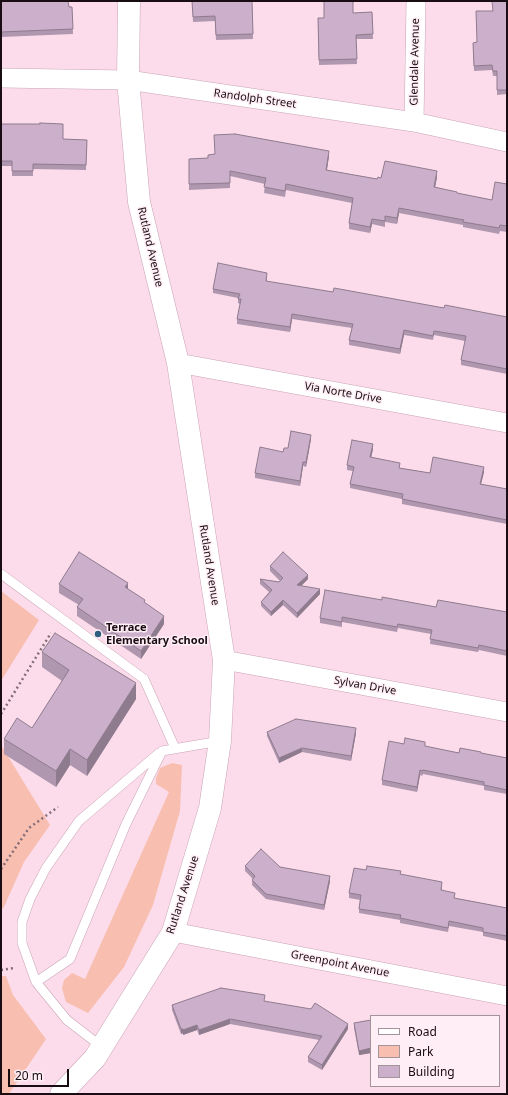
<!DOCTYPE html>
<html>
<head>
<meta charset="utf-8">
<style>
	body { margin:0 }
	#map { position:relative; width:508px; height:1095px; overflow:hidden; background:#fcdcea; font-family:"Noto Sans",sans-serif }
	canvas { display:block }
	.frame { position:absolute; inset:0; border:2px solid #190c12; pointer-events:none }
	.legend { position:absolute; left:370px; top:1015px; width:130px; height:72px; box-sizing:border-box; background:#ffeef5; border:1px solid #a3949a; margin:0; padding:5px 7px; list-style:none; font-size:12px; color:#190c12 }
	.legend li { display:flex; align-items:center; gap:8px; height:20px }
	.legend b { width:20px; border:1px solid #a3949a }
	.scale { position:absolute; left:8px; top:1069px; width:61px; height:18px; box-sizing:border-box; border:2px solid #190c12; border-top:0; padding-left:5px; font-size:12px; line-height:14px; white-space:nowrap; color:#190c12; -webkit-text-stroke:3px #ffeef5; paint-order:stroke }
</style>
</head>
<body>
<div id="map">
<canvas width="508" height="1095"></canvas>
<div class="frame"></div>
<ul class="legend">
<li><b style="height:5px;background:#fff"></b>Road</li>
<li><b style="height:11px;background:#f8beb0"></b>Park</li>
<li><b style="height:11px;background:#ccb0cb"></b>Building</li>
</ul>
<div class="scale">20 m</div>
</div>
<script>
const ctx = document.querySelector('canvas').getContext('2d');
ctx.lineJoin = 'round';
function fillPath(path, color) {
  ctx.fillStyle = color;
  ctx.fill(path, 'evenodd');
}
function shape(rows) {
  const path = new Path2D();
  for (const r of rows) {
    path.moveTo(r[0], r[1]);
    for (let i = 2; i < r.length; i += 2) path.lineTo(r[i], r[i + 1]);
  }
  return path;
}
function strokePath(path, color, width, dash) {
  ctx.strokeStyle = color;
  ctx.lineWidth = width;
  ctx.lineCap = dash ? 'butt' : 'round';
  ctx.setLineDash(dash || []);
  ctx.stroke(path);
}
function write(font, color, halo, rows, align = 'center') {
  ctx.font = font + ' "Noto Sans",sans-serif';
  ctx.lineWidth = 3;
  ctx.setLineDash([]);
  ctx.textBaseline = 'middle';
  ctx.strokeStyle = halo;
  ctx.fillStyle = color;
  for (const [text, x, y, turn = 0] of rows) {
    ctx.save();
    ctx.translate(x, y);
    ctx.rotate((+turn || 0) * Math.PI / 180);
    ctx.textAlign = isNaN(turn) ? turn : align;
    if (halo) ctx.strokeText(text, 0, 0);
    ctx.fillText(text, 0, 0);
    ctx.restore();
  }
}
fillPath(shape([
	[1,591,39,620,1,681],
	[1,745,50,825,24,862,3,909,1,906],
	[172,763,182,765,180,811,153,905,124,967,88,1013,66,1002,62,988,64,980,72,973,85,979,169,792,156,784,156,778,160,768],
	[1,976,6,976,13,995,46,1039,9,1094,1,1094]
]), '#f8beb0');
const lane = shape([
	[1,574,144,679,175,748],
	[36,982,22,943,22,922,30,899,46,868,79,821,159,753],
	[102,1047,67,1020,36,982,70,959,126,824,162,751,220,741]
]);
const street = shape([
	[1,78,128,80,414,122,507,142],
	[414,122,416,1],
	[178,363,507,423],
	[224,660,507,712],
	[173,932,507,996]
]);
const secondary = shape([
	[61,1094,95,1058,173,932,210,808,220,741,224,660,178,363,139,202,128,80,129,1]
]);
strokePath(lane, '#c9a3b4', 10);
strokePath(street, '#c9a3b4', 20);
strokePath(secondary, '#c9a3b4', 23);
strokePath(shape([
	[1,714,51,633],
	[1,869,29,828,58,807],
	[1,970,15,968]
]), '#836d77', 2.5, [2, 3]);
strokePath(lane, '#fff', 9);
strokePath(street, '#fff', 19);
strokePath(secondary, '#fff', 22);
fillPath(shape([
	[1,1,72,7,73,34,1,37],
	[192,1,252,1,253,39,216,40,215,21,193,22],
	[507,1,507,94,497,95,497,76,493,76,492,70,474,71,473,43,477,42,493,11],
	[372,12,373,39,356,39,357,64,319,65,318,18,324,18,353,13],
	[1,124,63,139,87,140,86,170,33,169,33,176,12,176,12,166,1,166],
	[214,154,329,156,327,170,377,179,381,178,437,177,435,187,457,193,492,200,507,184,507,232,500,231,499,234,463,227,463,225,399,213,397,224,385,222,385,227,372,224,370,233,349,229,349,223,352,203,286,190,285,197,264,193,265,184,230,176,230,188,189,190,189,159,208,158],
	[267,277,267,282,333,292,507,317,507,374,461,365,461,360,465,341,434,335,433,340,404,335,400,354,349,345,349,340,352,328,292,319,290,332,237,324,237,319,240,304,238,303,238,298,213,293,213,289],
	[311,439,306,467,303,466,300,486,255,478,255,473,283,452,288,448],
	[373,449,371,458,400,468,430,473,484,472,481,484,507,489,507,524,402,504,402,499,350,488,350,484,353,471,347,470,347,465],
	[270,566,308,579,301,586,320,594,297,618,283,605,271,616,261,606,261,602,269,592,260,584,260,579,279,582,280,581,270,571],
	[59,584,128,589,145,603,164,624,141,659,77,616,77,607,79,605,59,593],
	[382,600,436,607,507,612,507,656,479,650,478,652,430,644,431,634,398,628,397,632,342,622,342,627,320,623,320,618],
	[42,652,136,699,87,776,70,765,56,787,4,754,4,739,32,728,62,681,42,667],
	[267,732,356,733,351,761,302,752,279,763,267,736],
	[404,744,425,746,459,753,481,753,507,758,507,794,484,790,484,786,423,774,422,776,420,775,417,792,382,785,382,780],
	[245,866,280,867,330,881,324,910,266,899,252,885,252,880,253,879,245,871],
	[366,870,401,874,442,887,442,890,455,898,507,908,507,941,483,936,483,932,449,926,448,932,400,923,400,920,359,913,359,909,360,900,349,898,349,893],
	[265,1001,348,1029,322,1070,308,1062,308,1057,319,1040,230,1024,199,1035,197,1030,183,1035,183,1033,181,1034,172,1010,172,1005],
	[371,1020,371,1053,359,1055,354,1028,354,1023]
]), '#af97af');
fillPath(shape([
	[329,151,329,156,326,175,326,170],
	[437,171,437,177,434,193,434,187],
	[399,208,399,213,397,224,397,218],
	[372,219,372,224,370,233,370,227],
	[292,314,292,319,290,332,290,327],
	[404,330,404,335,400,354,400,349],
	[311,435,311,439,306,467,306,462],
	[373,444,373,449,370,462,370,457],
	[303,462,303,466,300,486,300,481],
	[484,467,484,472,480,488,480,484],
	[308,575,308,579,297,590,297,585],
	[128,583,128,591,125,587],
	[320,589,320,594,297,618,297,613],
	[283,600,283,605,271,616,271,612],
	[164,616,164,624,141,659,141,651],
	[136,683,136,699,87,776,87,760],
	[356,728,356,733,351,761,351,756],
	[302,748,302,752,279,763,279,758],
	[70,749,70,765,56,787,56,771],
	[420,770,420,775,417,792,417,787],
	[330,876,330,881,324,910,324,905],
	[230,1019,230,1024,199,1035,199,1030],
	[348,1024,348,1029,322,1070,322,1065],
	[197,1025,197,1030,183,1035,183,1030],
	[181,1029,183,1029,183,1033,181,1034],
	[371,1048,371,1053,359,1055,359,1051]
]), '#8f7b8e');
const building = shape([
	[1,1,68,1,69,7,72,7,73,29,1,32,1,1],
	[192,1,252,1,253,34,216,35,215,16,193,17,192,1],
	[324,1,353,1,353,13,372,12,373,34,356,35,357,59,319,60,318,18,324,18,324,1],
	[492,1,507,1,507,90,497,90,497,71,493,71,492,65,474,66,473,43,477,42,476,11,493,11,492,1],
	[40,123,63,124,63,139,87,140,86,165,33,164,33,171,12,171,12,161,1,161,1,124,40,124,40,123],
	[235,134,329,151,326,170,377,179,378,177,381,178,385,161,437,171,434,187,457,192,457,193,492,200,495,182,507,184,507,226,500,225,499,228,463,222,464,220,399,208,397,218,385,216,385,221,372,219,370,227,349,223,353,198,286,184,285,191,264,187,266,178,230,171,230,183,189,184,189,159,208,158,208,155,215,154,214,135,235,134],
	[218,263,267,273,266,281,333,292,334,288,444,308,445,305,507,317,507,369,461,360,466,336,434,331,433,336,404,330,400,349,349,340,353,324,292,314,290,327,237,319,241,299,238,299,240,294,213,289,218,263],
	[291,431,311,435,306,462,303,462,300,481,255,473,260,447,283,452,284,448,288,448,291,431],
	[352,440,373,444,370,457,400,463,399,468,430,473,433,457,484,467,480,484,507,489,507,520,402,499,403,494,350,484,354,467,347,465,352,440],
	[79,552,128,583,125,587,145,600,144,602,164,616,141,651,77,607,83,599,59,584,79,552],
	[283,552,308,575,297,585,320,589,297,613,283,600,271,612,261,602,272,590,260,579,279,582,283,578,270,566,283,552],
	[325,590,382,600,382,597,436,607,438,600,507,612,507,651,479,645,478,648,430,639,432,630,398,624,397,627,342,617,342,622,320,618,325,590],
	[55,633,136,683,87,760,70,749,56,771,4,739,17,718,32,728,69,670,42,652,55,633],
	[296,719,356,728,351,756,302,748,279,758,267,732,296,719],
	[405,738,425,742,425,746,459,753,460,748,481,752,481,753,507,758,507,790,484,785,484,782,423,770,422,771,420,770,417,787,382,780,389,741,404,744,405,738],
	[261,849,280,867,330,876,324,905,266,894,252,880,255,876,245,866,261,849],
	[367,866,401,871,400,874,442,882,441,890,455,893,454,898,507,908,507,936,483,932,483,928,449,921,448,928,400,918,401,915,359,909,361,895,349,893,354,868,366,870,367,866],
	[221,988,265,995,264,1001,311,1009,315,1003,348,1024,322,1065,308,1057,322,1036,230,1019,199,1030,197,1025,183,1030,183,1029,181,1029,172,1005,221,988],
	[371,1020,371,1048,359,1051,354,1023,371,1020]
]);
fillPath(building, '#ccb0cb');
strokePath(building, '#8f7b8e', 1);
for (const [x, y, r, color] of [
	[98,634,4,"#2f5f7e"]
]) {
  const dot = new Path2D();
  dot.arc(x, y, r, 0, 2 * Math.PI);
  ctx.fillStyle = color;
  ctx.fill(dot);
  strokePath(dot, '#ffeef5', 1.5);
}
write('11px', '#190c12', '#ffeef5', [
	["Glendale Avenue",415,62,-89],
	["Randolph Street",255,99,8],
	["Rutland Avenue",150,247,77],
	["Via Norte Drive",343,393,10],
	["Rutland Avenue",209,565,81],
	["Sylvan Drive",365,686,10],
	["Rutland Avenue",183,895,-72],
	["Greenpoint Avenue",340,964,11]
]);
write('bold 11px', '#190c12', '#ffeef5', [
	["Terrace",106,628],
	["Elementary School",106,641]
], 'left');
</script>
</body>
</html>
